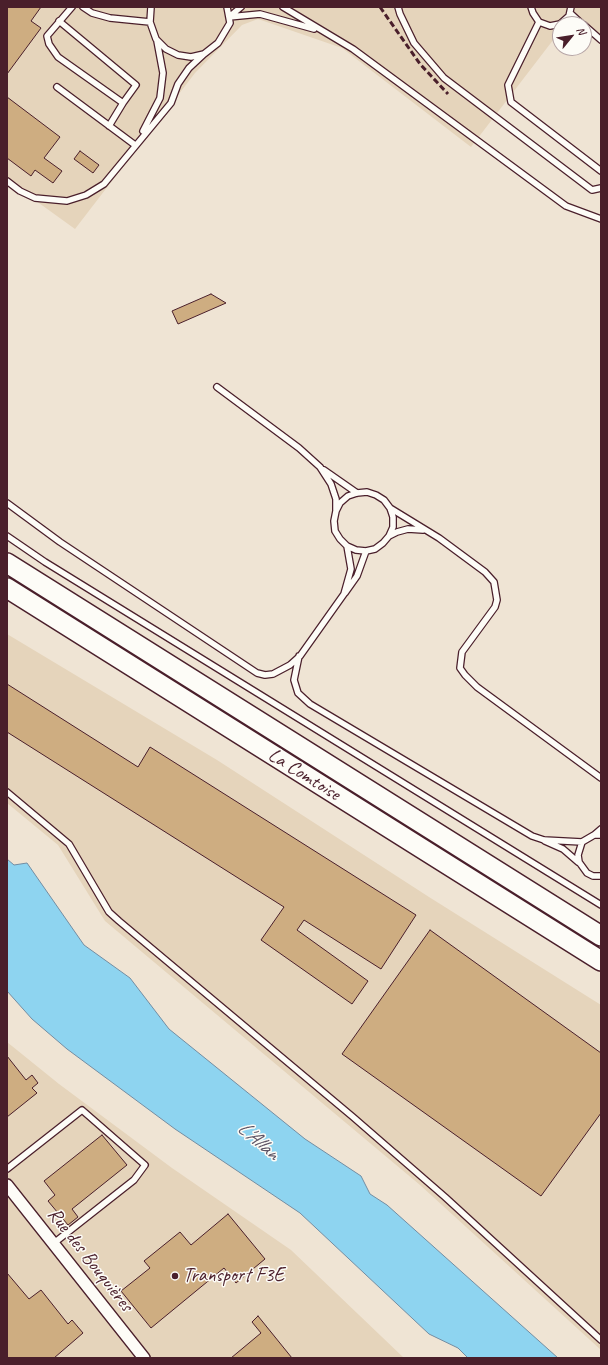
<!DOCTYPE html>
<html>
<head>
<meta charset="utf-8">
<style>
	body { margin:0 }
	#map { position:relative; width:608px; height:1365px; overflow:hidden; background:#efe4d4; font-family:Caveat,sans-serif }
	canvas { display:block }
	.frame { position:absolute; inset:0; border:8px solid #4a1f2b; pointer-events:none }
	.north { position:absolute; left:552px; top:16px; width:40px; height:40px; box-sizing:border-box; background:#fdfcf7; border:1px solid #b5a4a5; border-radius:50%; rotate:60deg; font-size:11px; font-weight:700; line-height:16px; text-align:center; color:#4a1f2b }
	.north::after { content:''; display:block; margin:auto; width:14px; height:18px; background:#4a1f2b; clip-path:polygon(50% 0,100% 100%,50% 72%,0 100%) }
</style>
</head>
<body>
<div id="map">
<canvas width="608" height="1365"></canvas>
<div class="frame"></div>
<div class="north">N</div>
</div>
<script>
const ctx = document.querySelector('canvas').getContext('2d');
ctx.lineJoin = 'round';
function fillPath(path, color) {
  ctx.fillStyle = color;
  ctx.fill(path, 'evenodd');
}
function shape(rows) {
  const path = new Path2D();
  for (const r of rows) {
    path.moveTo(r[0], r[1]);
    for (let i = 2; i < r.length; i += 2) path.lineTo(r[i], r[i + 1]);
  }
  return path;
}
function strokePath(path, color, width, dash) {
  ctx.strokeStyle = color;
  ctx.lineWidth = width;
  ctx.lineCap = dash ? 'butt' : 'round';
  ctx.setLineDash(dash || []);
  ctx.stroke(path);
}
function write(font, color, halo, rows, align = 'center') {
  ctx.font = font + ' Caveat,sans-serif';
  ctx.lineWidth = 3;
  ctx.setLineDash([]);
  ctx.textBaseline = 'middle';
  ctx.strokeStyle = halo;
  ctx.fillStyle = color;
  for (const [text, x, y, turn = 0] of rows) {
    ctx.save();
    ctx.translate(x, y);
    ctx.rotate((+turn || 0) * Math.PI / 180);
    ctx.textAlign = isNaN(turn) ? turn : align;
    if (halo) ctx.strokeText(text, 0, 0);
    ctx.fillText(text, 0, 0);
    ctx.restore();
  }
}
fillPath(shape([
	[7,7,601,7,601,36,573,14,565,24,560,24,560,31,471,147,342,48,258,19,242,25,195,73,75,229,7,180],
	[7,634,217,760,429,897,601,1005,601,1350,420,1185,105,921,58,845,7,803],
	[7,1042,59,1084,172,1168,291,1250,404,1358,7,1358]
]), '#e5d4bb');
const water = shape([
	[7,859,14,865,27,863,84,945,130,978,169,1029,305,1139,361,1176,370,1194,387,1205,558,1358,468,1358,458,1348,429,1334,300,1213,175,1129,67,1049,32,1019,7,991,7,859]
]);
fillPath(water, '#8ed4f0');
strokePath(water, '#738ca1', 1);
const building = shape([
	[7,7,41,7,31,21,41,28,7,74,7,7],
	[7,97,60,137,44,158,62,171,53,183,35,170,31,176,7,158,7,97],
	[80,151,99,165,93,173,74,159,80,151],
	[211,294,226,303,178,324,172,311,211,294],
	[7,684,138,767,150,747,416,915,381,969,304,920,297,930,368,981,352,1004,261,940,284,907,7,732,7,684],
	[430,930,601,1053,601,1113,541,1196,342,1054,430,930],
	[7,1056,26,1080,32,1075,38,1083,32,1088,37,1093,7,1117,7,1056],
	[102,1135,127,1165,72,1209,78,1217,68,1225,48,1201,55,1195,44,1181,102,1135],
	[228,1214,265,1259,236,1283,224,1268,151,1328,121,1291,150,1268,144,1261,180,1232,191,1245,228,1214],
	[7,1273,29,1299,41,1290,68,1324,72,1320,83,1333,54,1358,7,1358,7,1273],
	[258,1316,292,1358,231,1358,261,1333,252,1322,258,1316]
]);
fillPath(building, '#cead81');
strokePath(building, '#4a1f2b', 1);
const lane = shape([
	[72,7,47,36,49,44,58,57,123,103,109,126],
	[83,7,92,13,110,18,150,22],
	[151,7,150,22,156,39,166,49,178,55,191,57,204,54,218,43,230,23,227,7],
	[283,7,353,49,566,206,601,219],
	[398,7,400,14,414,43,444,78,592,190,601,188],
	[531,7,533,13,539,22,550,26,560,24],
	[570,13,582,24],
	[229,17,260,14,314,29],
	[229,17,241,7],
	[59,21,136,85,123,103],
	[539,22,508,85,511,102,601,171],
	[560,24,569,16,571,7],
	[584,25,601,40],
	[57,87,135,145],
	[143,131,160,98,163,73,157,41],
	[7,181,20,191,35,198,67,201,86,195,104,184,171,103,178,84,189,68,204,54],
	[217,387,299,448,320,467,331,484,336,499,336,510],
	[324,470,357,493],
	[7,503,60,542,257,673,265,675,273,674,290,665,300,656,344,594,351,569,347,546],
	[390,508,439,538,485,572,494,582,497,600,495,607,462,652,460,668,465,675,477,687,601,778],
	[7,536,45,562,601,905],
	[389,536,393,527,393,517,390,508,384,500,376,495,367,492,357,493,348,496,340,503,336,511,334,521,335,531,340,539,347,546,356,550,366,551,375,549,383,543,389,536,397,532,408,529,423,530],
	[345,593,357,576,366,551],
	[299,656,294,680,298,693,310,704,532,836,544,840,582,842],
	[7,792,69,844,109,912,119,921,353,1117,445,1197,601,1340],
	[594,835,601,829],
	[601,835,594,835,582,842,578,855,579,862,587,873,593,876,601,876],
	[545,841,563,849,578,862],
	[7,1169,82,1110,145,1165,134,1180,54,1243]
]);
const street = shape([
	[7,1185,144,1358]
]);
const highway = shape([
	[7,563,601,936],
	[7,588,601,961]
]);
strokePath(lane, '#4a1f2b', 8);
strokePath(street, '#4a1f2b', 14);
strokePath(highway, '#4a1f2b', 22);
strokePath(lane, '#fdfcf7', 5.5);
strokePath(street, '#fdfcf7', 11);
strokePath(highway, '#fdfcf7', 19);
strokePath(shape([
	[380,7,420,64,448,94]
]), '#4a1f2b', 3, [6, 3]);
for (const [x, y, r, color] of [
	[175,1276,4,"#4a1f2b"]
]) {
  const dot = new Path2D();
  dot.arc(x, y, r, 0, 2 * Math.PI);
  ctx.fillStyle = color;
  ctx.fill(dot);
  strokePath(dot, '#fdfcf7', 1.5);
}
write('20px', '#4a1f2b', '#fdfcf7', [
	["La Comtoise",304,775,32],
	["Rue des Bouquières",90,1260,52]
]);
write('20px', '#4a1f2b', '#fdfcf7', [
	["Transport F3E",183,1276]
], 'left');
write('italic 21px', '#5e5566', '#fdfcf7', [
	["L'Allan",258,1141,41]
]);
</script>
</body>
</html>
